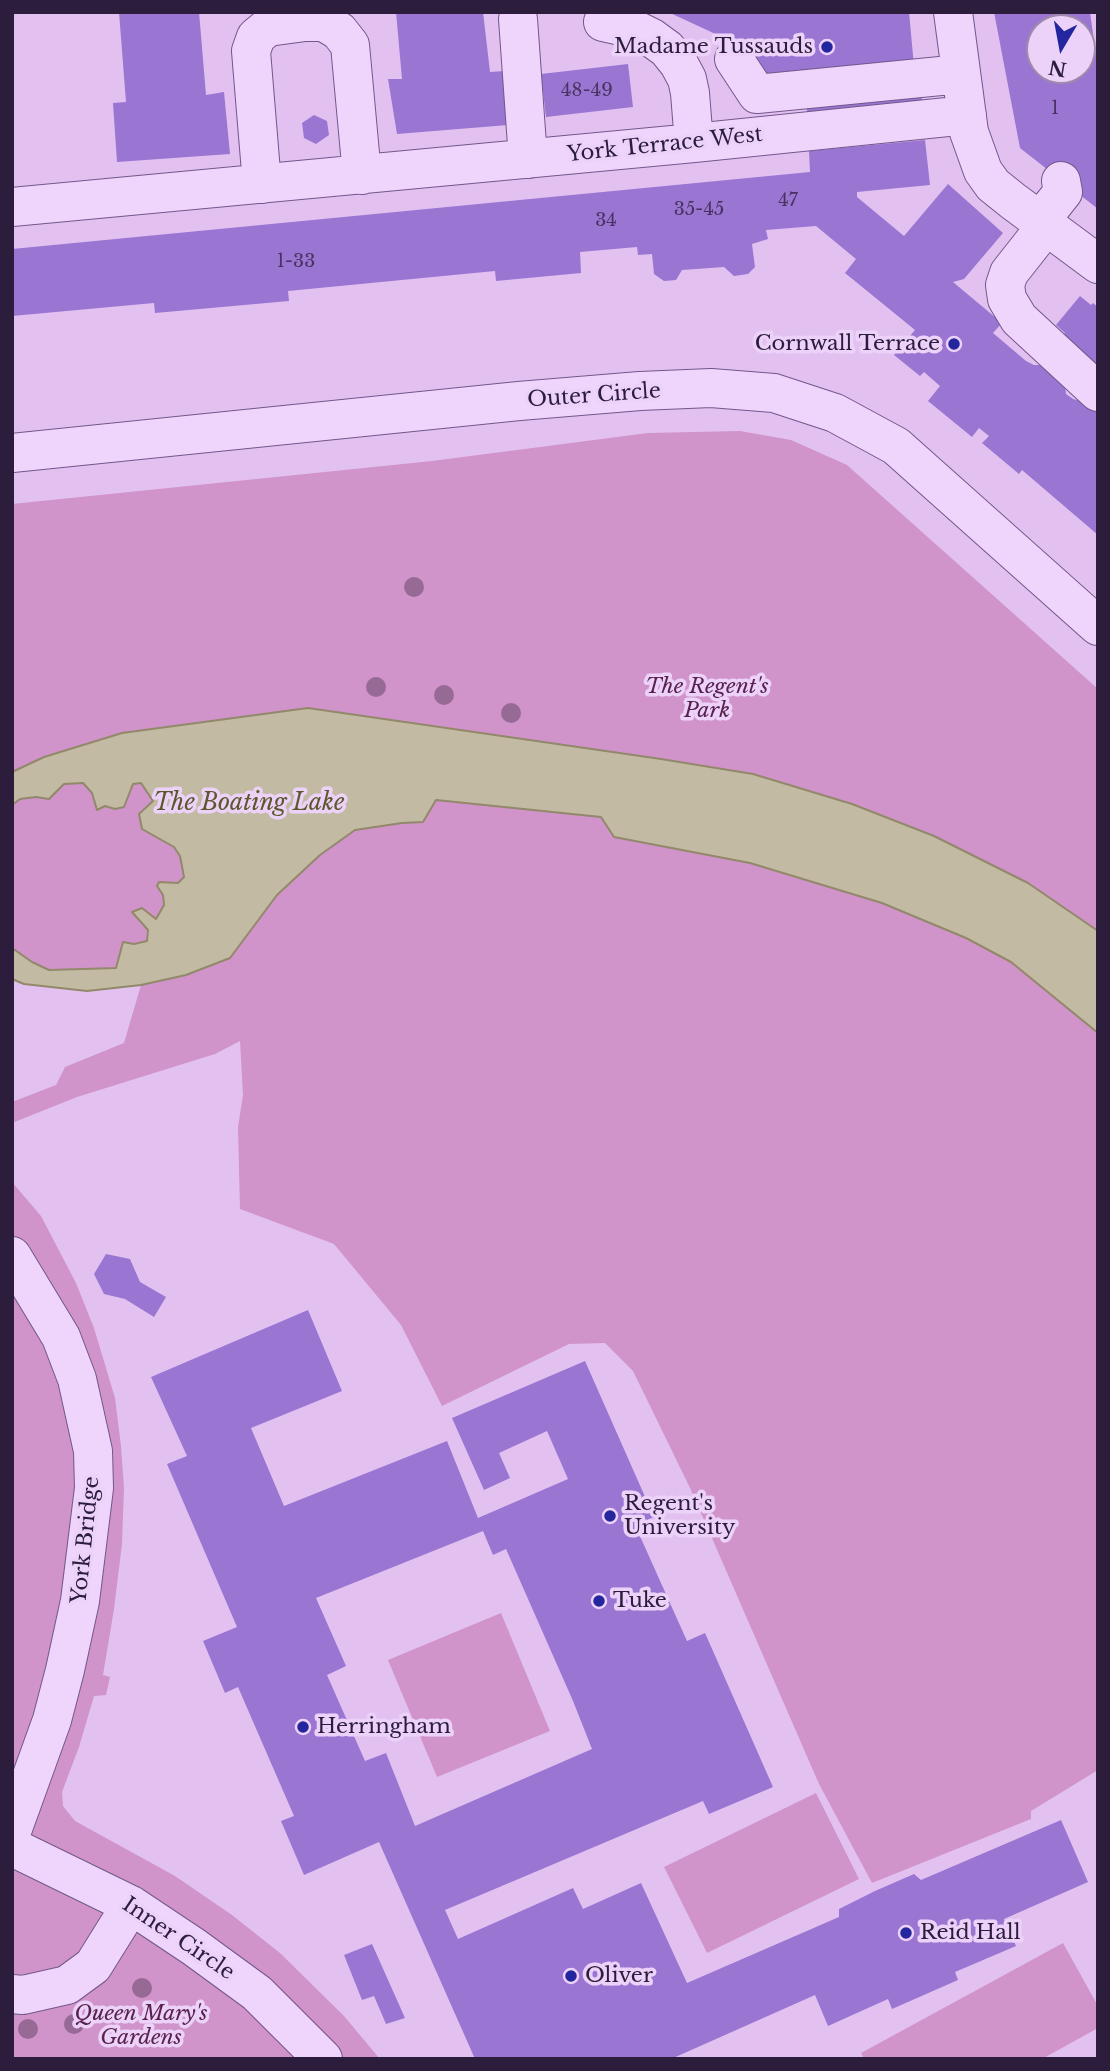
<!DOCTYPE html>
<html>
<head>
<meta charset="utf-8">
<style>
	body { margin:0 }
	#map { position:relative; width:1110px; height:2071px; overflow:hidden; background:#e2c1f1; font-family:"Libre Baskerville",serif }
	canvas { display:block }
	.frame { position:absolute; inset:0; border:14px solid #2b1d3b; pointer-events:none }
	.north { position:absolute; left:1026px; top:14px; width:70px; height:70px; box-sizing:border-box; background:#ecd2f8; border:2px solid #9f8aac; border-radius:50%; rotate:190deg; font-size:19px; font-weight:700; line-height:28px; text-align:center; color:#2b1d3b }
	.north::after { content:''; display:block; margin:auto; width:24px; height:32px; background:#23269f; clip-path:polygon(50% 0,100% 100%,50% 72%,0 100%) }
</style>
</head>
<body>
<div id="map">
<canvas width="1110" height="2071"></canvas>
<div class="frame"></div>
<div class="north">N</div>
</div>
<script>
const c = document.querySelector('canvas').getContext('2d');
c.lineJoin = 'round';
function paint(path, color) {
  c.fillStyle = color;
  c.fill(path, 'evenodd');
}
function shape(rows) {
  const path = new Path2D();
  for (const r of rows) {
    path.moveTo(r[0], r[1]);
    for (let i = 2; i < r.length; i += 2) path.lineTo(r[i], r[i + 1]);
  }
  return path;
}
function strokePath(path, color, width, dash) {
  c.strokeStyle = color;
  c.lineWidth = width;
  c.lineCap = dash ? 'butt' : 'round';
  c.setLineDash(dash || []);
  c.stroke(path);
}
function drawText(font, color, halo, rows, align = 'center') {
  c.font = font + ' "Libre Baskerville",serif';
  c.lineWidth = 7;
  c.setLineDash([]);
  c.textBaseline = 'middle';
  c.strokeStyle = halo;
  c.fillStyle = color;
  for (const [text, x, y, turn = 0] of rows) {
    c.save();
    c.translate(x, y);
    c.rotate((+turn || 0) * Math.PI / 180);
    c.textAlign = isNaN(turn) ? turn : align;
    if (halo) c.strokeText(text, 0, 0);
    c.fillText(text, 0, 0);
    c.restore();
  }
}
const green = shape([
	[740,431,791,440,847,465,1098,689,1098,1770,1031,1811,1031,1819,872,1883,819,1784,691,1490,633,1371,605,1343,569,1344,442,1406,401,1325,334,1244,240,1209,238,1127,243,1095,240,1041,215,1054,77,1097,12,1123,12,1102,56,1085,65,1067,124,1043,141,985,87,991,24,984,12,979,12,504,432,461,648,433],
	[12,1182,41,1216,76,1283,94,1328,115,1398,121,1446,124,1488,122,1544,114,1609,103,1675,110,1677,106,1695,94,1696,79,1747,62,1792,63,1806,75,1821,175,1876,232,1915,280,1953,344,2016,380,2059,12,2059],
	[501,1613,550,1731,437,1777,388,1660],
	[816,1793,859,1879,707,1953,664,1867],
	[1063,1943,1098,2006,1098,2028,1042,2059,864,2059,861,2053]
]);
const water = shape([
	[308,708,661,759,753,774,852,804,934,836,1028,883,1098,931,1098,1033,1011,962,966,938,882,903,750,863,614,837,601,817,436,800,423,822,402,823,355,830,320,855,277,895,230,958,186,975,141,985,87,991,24,984,12,979,12,948,32,962,49,970,116,968,123,942,134,944,147,941,148,930,132,912,142,908,156,919,164,905,163,895,157,886,159,882,178,883,184,877,180,856,174,847,142,829,139,814,153,801,141,783,133,784,124,807,115,809,105,806,97,810,92,793,83,783,64,784,49,799,36,797,20,799,12,805,12,772,44,757,122,733,308,708]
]);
const building = shape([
	[119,12,199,12,206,95,224,92,230,154,117,162,113,103,126,102],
	[396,12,483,12,490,72,504,71,508,125,397,134,388,79,402,79],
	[668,12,909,12,914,66,759,81,735,43],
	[994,12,1090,12,1098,70,1098,209,1020,148],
	[1040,28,1082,28,1082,70,1040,70],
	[628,64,633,107,546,117,541,74],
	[921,90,922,101,807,112,806,100],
	[314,115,327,121,329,135,316,144,304,138,302,123],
	[925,140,930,185,857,192,857,197,904,236,948,184,1003,233,964,279,953,282,1002,323,993,333,1026,361,1034,365,1046,365,1065,385,1066,394,1073,399,1093,404,1098,413,1098,535,1022,470,1019,474,982,443,989,436,979,428,972,437,928,401,940,386,924,372,920,376,894,355,915,330,845,273,856,259,816,226,766,230,768,239,752,244,755,267,748,274,734,276,724,267,682,270,676,280,664,281,654,274,652,254,638,255,637,247,580,252,581,273,496,281,495,271,288,291,289,301,155,313,154,303,12,316,12,249,810,172,809,151],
	[1080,296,1091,305,1093,303,1098,307,1098,367,1061,337,1065,333,1056,325],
	[106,1254,130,1259,140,1282,166,1297,154,1317,125,1299,104,1294,94,1274],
	[308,1310,342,1391,251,1428,284,1506,447,1441,478,1518,568,1479,547,1431,499,1453,510,1478,484,1490,452,1418,585,1361,654,1517,635,1525,687,1641,705,1633,773,1787,709,1814,703,1801,445,1910,458,1939,573,1888,583,1909,641,1883,687,1983,839,1917,839,1909,875,1891,914,1874,921,1880,1061,1820,1088,1882,1004,1919,1016,1946,955,1972,958,1980,892,2009,888,1999,828,2026,815,1995,671,2059,475,2059,379,1842,304,1875,281,1821,294,1816,238,1687,225,1693,203,1641,237,1627,167,1464,187,1456,151,1377],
	[483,1531,493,1555,506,1549,573,1701,592,1749,415,1826,386,1753,365,1761,327,1675,346,1666,316,1598],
	[372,1944,405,2018,386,2024,374,1996,362,2000,344,1955]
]);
const minor = shape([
	[953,12,969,132,983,171,993,185,1013,201,1098,264],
	[518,19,528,159],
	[603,22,634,29,652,38,667,49,679,64,687,79,690,93,694,143],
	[734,59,757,94,961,74],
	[262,184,251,51,256,37,268,27,305,22,324,22,339,31,350,45,362,175],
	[12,207,694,143,967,115],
	[1040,221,1063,192,1061,181],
	[1046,226,1009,273,1005,285,1007,299,1019,319,1098,392],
	[12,453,519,401,640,391,711,388,774,393,835,413,896,446,1098,626],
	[12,1256,61,1337,77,1379,93,1451,94,1488,80,1601,65,1670,52,1720,12,1831],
	[12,1847,131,1905,194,1947,257,1993,323,2059],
	[12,1994,23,1995,67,1985,93,1966,131,1905]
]);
const trees = [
	[414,587],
	[376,687],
	[444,695],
	[511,713],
	[142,1988],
	[74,2024],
	[28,2029]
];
const markers = [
	[827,47,7,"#23269f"],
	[954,344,7,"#23269f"],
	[610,1516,7,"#23269f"],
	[599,1601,7,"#23269f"],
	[303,1727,7,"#23269f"],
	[906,1933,7,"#23269f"],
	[571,1976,7,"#23269f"]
];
const numberNames = [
	["48-49",587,91],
	["1",1055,109],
	["47",788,201],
	["35-45",699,210],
	["34",606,221],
	["1-33",296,262]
];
const poiNames = [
	["Madame Tussauds",813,47,"right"],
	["Cornwall Terrace",940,344,"right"],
	["Regent's",624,1504],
	["University",624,1528],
	["Tuke",613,1601],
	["Herringham",317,1727],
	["Reid Hall",920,1933],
	["Oliver",585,1976]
];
const streetNames = [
	["York Terrace West",665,145,-6],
	["Outer Circle",594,396,-4],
	["York Bridge",86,1540,-84],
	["Inner Circle",178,1939,34]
];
const parkNames = [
	["The Regent's",707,687],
	["Park",707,711],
	["Queen Mary's",141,2014],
	["Gardens",141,2038]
];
const waterNames = [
	["The Boating Lake",249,804]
];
paint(green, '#d094ca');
paint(water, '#c3baa4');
strokePath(water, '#92886a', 2);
paint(building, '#9a75d2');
strokePath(minor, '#73578c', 40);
strokePath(minor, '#efd5fb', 38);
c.fillStyle = '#976a96';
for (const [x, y] of trees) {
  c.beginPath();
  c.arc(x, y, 10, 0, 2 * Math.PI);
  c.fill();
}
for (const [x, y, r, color] of markers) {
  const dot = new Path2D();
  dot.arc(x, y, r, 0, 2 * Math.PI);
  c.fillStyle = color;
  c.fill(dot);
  strokePath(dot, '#ecd2f8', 2.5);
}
drawText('18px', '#473361', null, numberNames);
drawText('21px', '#2b1d3b', '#ecd2f8', poiNames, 'left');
drawText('21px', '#2b1d3b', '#ecd2f8', streetNames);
drawText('italic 21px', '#59224c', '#ecd2f8', parkNames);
drawText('italic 23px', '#5c582b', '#ecd2f8', waterNames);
</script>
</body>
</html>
